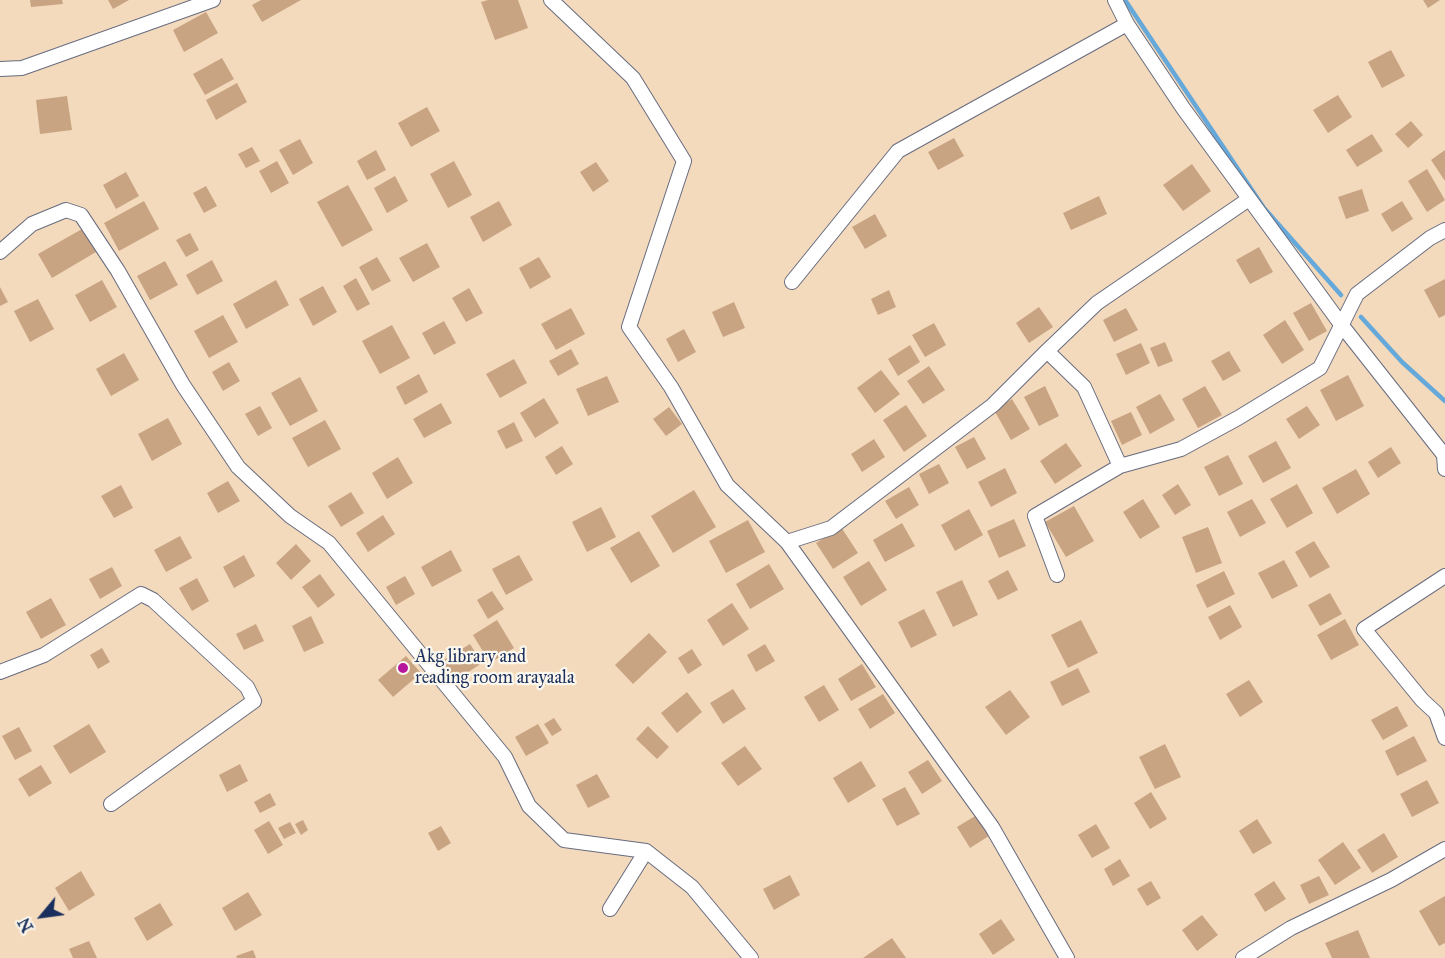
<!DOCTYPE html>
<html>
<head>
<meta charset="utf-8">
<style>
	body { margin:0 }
	#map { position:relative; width:1445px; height:958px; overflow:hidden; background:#f4dabc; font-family:"IM FELL Great Primer",serif }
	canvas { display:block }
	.north { position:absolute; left:12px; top:886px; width:60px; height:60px; -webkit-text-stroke:4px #fbf7ec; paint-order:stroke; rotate:241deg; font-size:16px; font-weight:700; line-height:24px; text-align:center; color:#1b2f5e }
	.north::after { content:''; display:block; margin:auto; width:21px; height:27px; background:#1b2f5e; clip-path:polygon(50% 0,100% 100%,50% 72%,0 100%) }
</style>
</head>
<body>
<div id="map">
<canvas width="1445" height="958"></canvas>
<div class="north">N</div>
</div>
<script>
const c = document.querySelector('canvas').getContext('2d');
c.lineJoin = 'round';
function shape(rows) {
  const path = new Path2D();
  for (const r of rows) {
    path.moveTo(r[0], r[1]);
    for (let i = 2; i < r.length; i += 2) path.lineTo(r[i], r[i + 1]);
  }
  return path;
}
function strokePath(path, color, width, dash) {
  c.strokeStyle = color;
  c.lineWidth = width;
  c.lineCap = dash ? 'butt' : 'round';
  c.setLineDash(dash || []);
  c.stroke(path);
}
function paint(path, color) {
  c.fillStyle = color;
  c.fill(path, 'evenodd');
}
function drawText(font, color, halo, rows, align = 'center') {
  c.font = font + ' "IM FELL Great Primer",serif';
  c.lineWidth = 4.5;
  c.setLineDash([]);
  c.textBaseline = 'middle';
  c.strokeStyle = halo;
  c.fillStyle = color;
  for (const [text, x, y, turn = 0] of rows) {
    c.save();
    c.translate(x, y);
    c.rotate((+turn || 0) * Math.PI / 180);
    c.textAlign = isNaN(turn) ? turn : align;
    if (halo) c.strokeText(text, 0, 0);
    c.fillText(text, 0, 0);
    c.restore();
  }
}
const stream = shape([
	[1125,0,1264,208,1341,295],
	[1361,317,1402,362,1445,401]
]);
const building = shape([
	[30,0,62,0,63,4,31,7],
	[108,0,129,0,113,9],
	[261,0,301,0,262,22,252,5],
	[488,0,518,0,528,28,495,40,481,2],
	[1423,0,1440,0,1428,8],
	[206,12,218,33,184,52,173,30],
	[1391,50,1405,76,1382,88,1368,62],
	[222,58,234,79,205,95,193,74],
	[237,83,247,102,216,120,206,100],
	[1338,95,1352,117,1328,133,1313,110],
	[67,96,72,130,40,134,36,100],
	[427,107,440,131,411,147,398,123],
	[1411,121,1423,135,1408,148,1395,134],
	[1372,134,1383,151,1357,167,1346,150],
	[954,138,964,156,938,170,928,152],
	[300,139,313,163,293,175,279,150],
	[252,147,260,161,246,168,238,154],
	[376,150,386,170,367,180,357,161],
	[1445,150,1445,181,1431,160],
	[277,161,289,183,271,193,259,171],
	[454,161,472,195,448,208,430,174],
	[596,162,609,181,593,192,580,172],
	[1192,164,1211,191,1183,211,1163,185],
	[1427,169,1445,200,1427,212,1408,181],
	[126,172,139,196,116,209,103,185],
	[395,176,408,201,387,213,374,188],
	[348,185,373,230,342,247,317,202],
	[206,186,217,206,204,213,193,193],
	[1362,189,1369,211,1346,219,1338,197],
	[1099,196,1107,214,1071,230,1063,213],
	[144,201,159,229,119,251,104,223],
	[499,201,512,225,483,242,470,217],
	[1402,201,1413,219,1392,232,1381,214],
	[875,214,887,236,865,249,852,227],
	[82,229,96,252,52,278,38,254],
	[190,233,199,250,186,257,176,240],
	[427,243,440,267,413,282,399,258],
	[1259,247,1273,272,1250,284,1236,260],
	[377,257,391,281,372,291,359,267],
	[539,257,551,277,530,289,519,268],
	[212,260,223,281,197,295,186,275],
	[165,261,178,285,150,300,137,276],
	[356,278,370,304,357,311,343,286],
	[1445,279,1445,315,1439,318,1424,290],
	[102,280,117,307,90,322,75,295],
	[276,280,289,305,246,329,233,304],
	[323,286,337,312,313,326,299,299],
	[0,287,8,302,0,306],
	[469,288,483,313,466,322,452,298],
	[889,290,896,307,878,315,871,299],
	[38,299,54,329,30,342,14,311],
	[734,302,745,328,723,337,712,312],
	[1311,303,1327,331,1309,341,1293,313],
	[1039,307,1053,327,1029,343,1016,323],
	[571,308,585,334,556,350,541,324],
	[1126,308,1138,330,1114,342,1103,320],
	[223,315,238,342,209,358,194,331],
	[1285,320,1304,350,1282,364,1263,335],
	[444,321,456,343,434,355,422,333],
	[934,323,946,345,925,357,912,335],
	[392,325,410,358,380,374,362,341],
	[684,329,696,352,678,362,666,339],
	[1165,342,1173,361,1158,367,1150,348],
	[1141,343,1150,363,1126,375,1116,354],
	[910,345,920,362,898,376,888,359],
	[571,349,579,364,558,376,549,361],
	[1229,351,1241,371,1223,381,1211,361],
	[124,353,139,380,111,396,96,369],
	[514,359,527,383,500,398,486,374],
	[229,362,240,381,223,391,212,372],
	[929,366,945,390,923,404,907,381],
	[881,370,900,394,875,413,857,388],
	[419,374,428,392,405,405,396,387],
	[1348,375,1364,406,1336,421,1320,390],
	[607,376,619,402,588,416,576,389],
	[300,377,318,411,290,426,271,393],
	[1045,386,1059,416,1039,426,1024,397],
	[1205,386,1222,415,1198,428,1182,399],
	[1160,394,1175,420,1150,434,1136,407],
	[544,398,559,423,535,438,520,413],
	[1012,399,1030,429,1011,440,994,410],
	[441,403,452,423,424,438,413,419],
	[906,405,927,436,904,452,883,420],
	[260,406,272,428,258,436,245,414],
	[1307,406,1320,425,1299,439,1286,419],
	[669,407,682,424,666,436,653,419],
	[1131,412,1142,435,1122,445,1111,421],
	[168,418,182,444,152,461,138,434],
	[325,420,341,449,308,467,292,438],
	[514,422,523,441,506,449,497,431],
	[974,437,986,459,967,469,955,447],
	[874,439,885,457,862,472,851,454],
	[1276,441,1291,468,1263,483,1248,456],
	[1066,443,1082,466,1055,484,1040,461],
	[562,446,573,464,556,475,545,457],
	[1391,447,1401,463,1378,478,1368,462],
	[1228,455,1243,484,1219,496,1204,467],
	[398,457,413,483,387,499,372,473],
	[939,464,949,483,929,494,919,474],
	[1005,468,1017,493,991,507,978,482],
	[1356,469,1370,494,1337,514,1322,488],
	[228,481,240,501,218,513,207,493],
	[1178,484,1191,505,1175,515,1162,495],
	[1297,484,1313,513,1287,528,1270,499],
	[121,485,133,508,114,518,101,496],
	[909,487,919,505,896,519,885,501],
	[694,490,716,527,673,553,651,516],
	[351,492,364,513,341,527,328,506],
	[1143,499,1160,527,1140,539,1123,512],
	[1252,499,1266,523,1240,537,1227,512],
	[1074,506,1094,541,1066,557,1045,522],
	[601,507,616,537,587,552,572,522],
	[969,509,983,535,955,551,941,525],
	[383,515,395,534,368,552,356,533],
	[1014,519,1026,546,999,558,987,531],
	[748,520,765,552,726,573,709,541],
	[902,523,915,546,885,562,873,540],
	[841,527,858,553,833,569,816,543],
	[1208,527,1222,563,1196,573,1182,537],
	[639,531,660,566,631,583,610,548],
	[180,536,192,558,166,572,154,550],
	[1314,541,1330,567,1310,578,1295,552],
	[296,544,311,561,291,580,276,563],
	[451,550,462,571,432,587,421,567],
	[244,555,255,576,234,588,223,567],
	[519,555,533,580,506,595,492,569],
	[1284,560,1298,586,1272,599,1258,573],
	[869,561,887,590,861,606,843,577],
	[769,564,784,589,750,609,736,584],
	[112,567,122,586,100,599,89,579],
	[1008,570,1018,590,998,600,988,581],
	[1224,571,1235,594,1207,608,1196,585],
	[320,574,335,595,318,608,302,587],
	[405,576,415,594,396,605,386,587],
	[197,578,209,601,192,611,179,588],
	[962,580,978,615,953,627,936,592],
	[492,591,504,609,488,619,477,600],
	[1330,593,1342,614,1320,626,1308,605],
	[51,598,66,625,41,639,26,612],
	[732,603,749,629,723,646,707,620],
	[1230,605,1242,627,1220,640,1208,617],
	[924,609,937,635,911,648,898,622],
	[311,616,324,643,304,652,292,626],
	[1345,619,1359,645,1331,660,1317,635],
	[497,620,514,648,490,663,473,635],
	[1081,620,1098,653,1068,668,1051,635],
	[256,624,264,641,244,650,236,634],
	[649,633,667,652,633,684,615,665],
	[470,644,482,663,455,681,442,661],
	[765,644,775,661,756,672,747,655],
	[102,648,110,662,98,669,90,655],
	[692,649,702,665,688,674,678,658],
	[406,656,421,673,393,697,378,680],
	[862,664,876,687,851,701,838,679],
	[1078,668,1090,692,1062,706,1050,682],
	[1249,680,1263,702,1240,717,1226,694],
	[824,685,839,710,819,722,804,697],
	[733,689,746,709,723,724,710,703],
	[1010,690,1030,717,1006,735,985,707],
	[687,692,702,712,677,733,661,713],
	[883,694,895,713,870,729,858,709],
	[1397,706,1408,726,1383,740,1371,720],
	[554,718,562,730,552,736,544,724],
	[89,724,106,752,70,774,53,746],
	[538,724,549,743,526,756,515,737],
	[648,726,669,747,657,759,636,739],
	[19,727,32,751,15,760,2,736],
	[1414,736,1427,761,1397,776,1385,751],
	[1165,744,1181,777,1155,789,1139,757],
	[745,746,762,769,738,786,721,763],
	[928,760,942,781,922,794,908,772],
	[861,761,876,786,848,803,833,778],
	[240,764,248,781,227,792,219,775],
	[41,765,52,783,29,797,18,779],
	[597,774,610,797,588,808,576,785],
	[1427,780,1439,803,1412,817,1400,794],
	[905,787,920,814,897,826,882,799],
	[1151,792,1167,819,1150,829,1134,803],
	[270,793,276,805,260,813,254,802],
	[980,813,992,834,970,848,957,827],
	[1257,819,1272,843,1253,854,1239,831],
	[303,820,308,830,301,835,295,824],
	[269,821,283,845,268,854,254,830],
	[290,822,296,833,284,839,278,828],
	[1096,824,1110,848,1092,858,1078,835],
	[441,826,451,843,438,851,428,833],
	[1384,833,1398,857,1372,873,1357,850],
	[1343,842,1361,868,1335,885,1318,860],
	[1120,859,1130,876,1113,886,1104,869],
	[81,871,95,895,69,911,55,888],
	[790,875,800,895,774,910,763,889],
	[1319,876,1329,895,1309,904,1300,885],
	[1151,881,1161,898,1147,906,1137,889],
	[1274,881,1286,899,1265,912,1254,894],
	[248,892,262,915,235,931,222,908],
	[1445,896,1445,943,1439,946,1419,911],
	[160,903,173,925,147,941,134,918],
	[1202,915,1218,935,1197,951,1182,930],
	[1001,919,1015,940,993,955,979,934],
	[1358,930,1370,958,1332,958,1325,943],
	[892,938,906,958,863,958],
	[89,941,97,958,73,958,69,949],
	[253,950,256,958,237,958,236,956]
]);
const street = shape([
	[551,0,633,78,684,161,629,327,671,387,727,485,787,542,831,528,993,405,1047,351,1084,387,1120,466,1181,449,1238,418,1320,368,1357,294,1430,238,1445,230],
	[1115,0,1127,24,1183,108,1343,327,1444,455,1445,469],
	[0,69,22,68,213,0],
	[0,252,32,224,66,210,81,215,118,271,183,385,238,467,290,516,329,543,505,757,529,806,564,840,646,851,692,887,751,958],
	[792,282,898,151,1127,24],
	[1047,351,1097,303,1249,199],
	[787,542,992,827,1067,958],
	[1057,575,1035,516,1120,466],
	[1445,576,1364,629,1422,700,1436,713,1445,738],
	[0,672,44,655,141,594,153,600,247,687,254,701,111,804],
	[610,909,646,851],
	[1243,958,1291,928,1391,880,1445,849]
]);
const markers = [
	[403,668,6,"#b5179e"]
];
const poiNames = [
	["Akg library and",415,658],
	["reading room arayaala",415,679]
];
strokePath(stream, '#65a8da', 4.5);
paint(building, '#c8a482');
strokePath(street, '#676b7f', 16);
strokePath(street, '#fff', 14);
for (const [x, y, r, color] of markers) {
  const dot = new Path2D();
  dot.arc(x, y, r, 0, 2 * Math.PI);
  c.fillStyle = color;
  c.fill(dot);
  strokePath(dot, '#fbf7ec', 2);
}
drawText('18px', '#1b2f5e', '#fbf7ec', poiNames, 'left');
</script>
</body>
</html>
